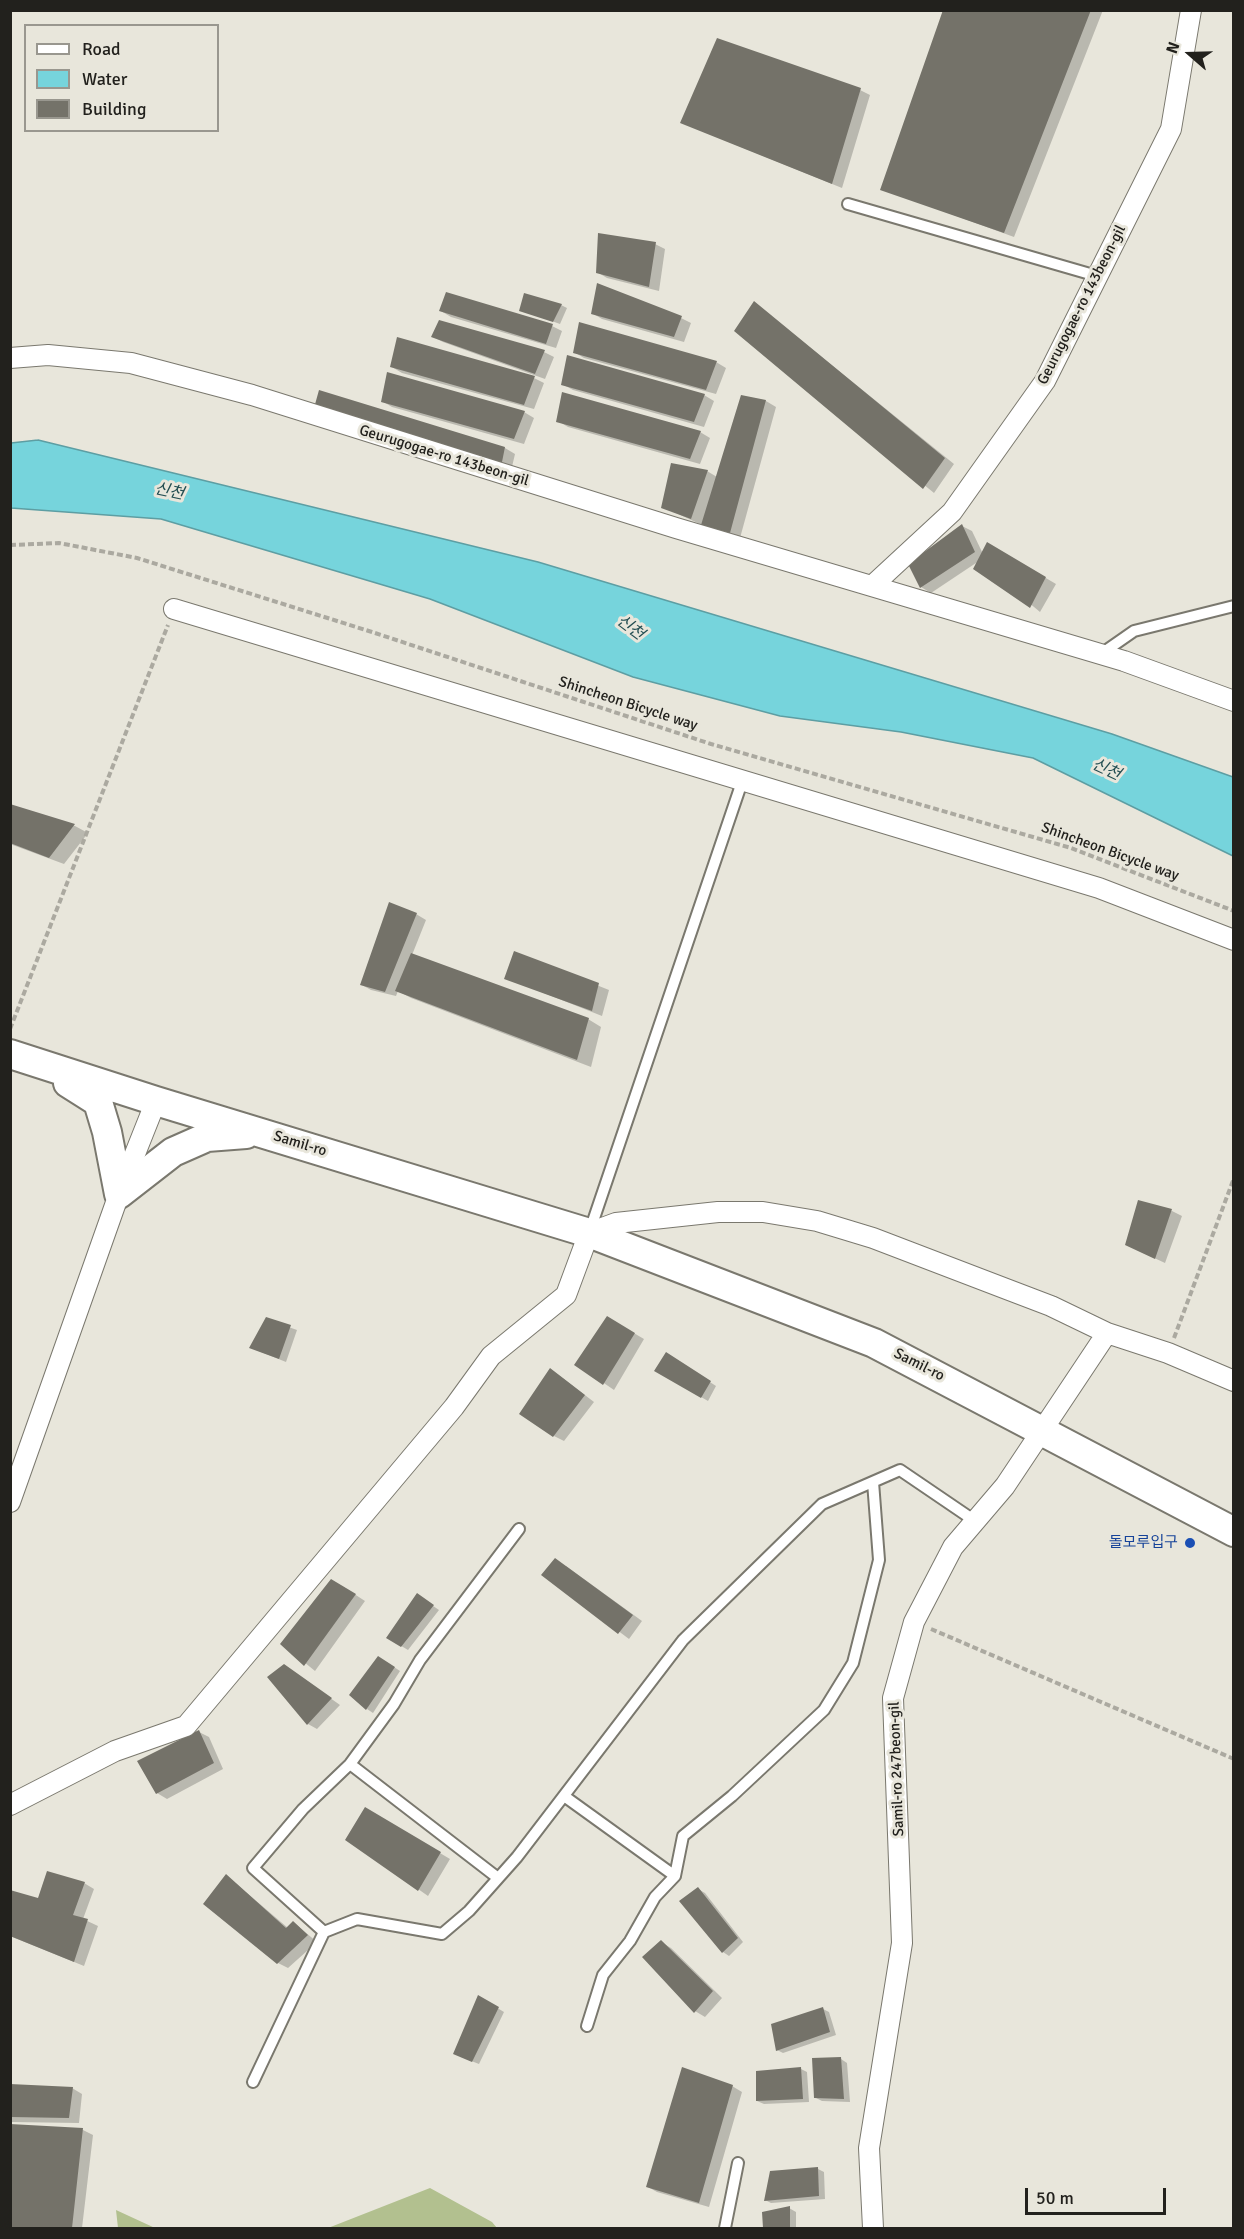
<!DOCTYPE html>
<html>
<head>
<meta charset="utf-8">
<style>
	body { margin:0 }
	#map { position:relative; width:1244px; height:2239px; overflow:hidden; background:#e8e6db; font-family:Signika,sans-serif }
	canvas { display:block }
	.frame { position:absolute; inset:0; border:12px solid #22211d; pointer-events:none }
	.legend { position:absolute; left:24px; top:24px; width:195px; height:108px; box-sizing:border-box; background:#e8e6db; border:2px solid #99978f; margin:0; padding:8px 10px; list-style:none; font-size:18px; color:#22211d }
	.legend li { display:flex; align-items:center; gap:12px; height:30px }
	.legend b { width:30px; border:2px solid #99978f }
	.north { position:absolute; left:1160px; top:24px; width:60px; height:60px; -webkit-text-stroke:4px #e8e6db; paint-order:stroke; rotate:290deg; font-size:16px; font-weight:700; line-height:24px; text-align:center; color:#22211d }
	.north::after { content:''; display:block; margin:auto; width:21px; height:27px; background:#22211d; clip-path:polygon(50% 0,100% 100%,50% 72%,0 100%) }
	.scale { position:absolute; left:1025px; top:2188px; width:141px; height:27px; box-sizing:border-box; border:3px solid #22211d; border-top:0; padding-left:8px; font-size:18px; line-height:21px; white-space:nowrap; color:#22211d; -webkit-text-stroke:4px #e8e6db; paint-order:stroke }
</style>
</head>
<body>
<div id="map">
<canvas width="1244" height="2239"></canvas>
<div class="frame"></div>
<ul class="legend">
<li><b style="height:8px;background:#fff"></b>Road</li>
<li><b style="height:16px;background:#76d4dc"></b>Water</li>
<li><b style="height:16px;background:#747269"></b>Building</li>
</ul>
<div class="north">N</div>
<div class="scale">50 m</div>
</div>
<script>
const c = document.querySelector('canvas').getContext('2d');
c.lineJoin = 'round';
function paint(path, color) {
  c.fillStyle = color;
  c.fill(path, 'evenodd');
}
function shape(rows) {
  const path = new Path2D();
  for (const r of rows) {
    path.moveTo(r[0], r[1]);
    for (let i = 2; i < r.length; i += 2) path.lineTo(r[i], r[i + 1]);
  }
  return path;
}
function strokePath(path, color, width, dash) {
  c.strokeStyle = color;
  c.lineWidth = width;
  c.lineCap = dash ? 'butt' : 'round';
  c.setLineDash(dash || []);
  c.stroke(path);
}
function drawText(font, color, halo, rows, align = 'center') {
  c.font = font + ' Signika,"Noto Sans KR",sans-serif';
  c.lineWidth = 6;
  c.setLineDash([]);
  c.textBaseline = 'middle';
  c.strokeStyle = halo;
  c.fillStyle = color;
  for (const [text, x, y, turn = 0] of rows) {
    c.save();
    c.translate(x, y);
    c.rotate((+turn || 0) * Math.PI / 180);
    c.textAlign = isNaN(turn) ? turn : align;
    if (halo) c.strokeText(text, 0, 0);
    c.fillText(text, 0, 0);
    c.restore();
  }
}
const green = shape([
	[430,2188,492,2222,497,2228,328,2228],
	[116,2210,155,2228,118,2228]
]);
const water = shape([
	[38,440,538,562,1112,734,1233,777,1233,856,1033,758,901,732,780,716,633,677,430,599,161,519,11,508,11,443,38,440]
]);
const shadow = shape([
	[944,10,1103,10,1014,237,882,189],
	[860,90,870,95,842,188,682,123],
	[655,244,665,249,659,291,607,278,597,272],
	[755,303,954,464,934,493,736,330],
	[561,305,567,308,560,324,521,310],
	[441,311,552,326,562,331,556,348,451,317],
	[592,313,681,318,691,323,684,342,602,319],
	[440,322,544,352,554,357,545,379,443,342,433,337],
	[574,352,716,362,726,368,716,394,584,358],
	[392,367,534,378,544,383,534,409,402,373],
	[562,384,704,395,714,401,704,427,573,390],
	[742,397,766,401,776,407,740,538,713,530,663,507,707,471,717,477],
	[382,401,524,412,534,418,524,444,392,407],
	[325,413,505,448,515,454,511,471],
	[558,421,700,432,710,438,700,464,568,427],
	[962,526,972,531,983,554,988,544,1056,584,1040,612,979,561,931,593,921,587],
	[10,805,75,826,88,833,64,864,10,844],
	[416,914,426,920,412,955,588,1019,601,1027,591,1067,411,998,398,991,396,996,371,990,362,985],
	[514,952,609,990,602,1016,506,978],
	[1139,1202,1172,1211,1182,1216,1165,1263,1137,1250],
	[608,1318,644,1339,614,1390,576,1364],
	[266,1319,297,1330,286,1362,251,1348],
	[667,1354,716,1386,708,1401,656,1371],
	[560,1376,594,1402,564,1441,554,1436],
	[566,1566,642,1621,629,1639,544,1575],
	[342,1586,365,1601,315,1671,282,1644],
	[423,1599,439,1610,408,1650,388,1638],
	[385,1661,400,1671,373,1713,367,1709],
	[284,1665,340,1705,317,1729,308,1724],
	[199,1732,209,1737,223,1769,167,1799,157,1793],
	[366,1809,450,1859,428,1896,347,1839],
	[227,1876,288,1928,293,1922,317,1942,288,1968,278,1963],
	[84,1883,94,1889,83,1919,98,1926,84,1966,10,1936,39,1900],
	[698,1889,705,1893,743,1942,729,1956,723,1952,681,1901],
	[661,1942,671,1948,722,1998,705,2017,695,2011],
	[479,1997,504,2012,479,2064,461,2057],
	[823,2009,829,2012,836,2035,783,2053,777,2050],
	[841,2059,847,2063,850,2102,822,2101,816,2098],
	[801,2069,807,2072,809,2102,764,2104,757,2101,758,2072],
	[10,2085,72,2088,82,2094,79,2123,10,2122],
	[732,2086,742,2092,709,2207,657,2192,648,2187],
	[10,2125,83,2130,93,2135,82,2228,10,2228],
	[818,2169,824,2172,825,2199,771,2203,765,2200],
	[789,2208,796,2212,796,2228,764,2228,764,2214]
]);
const building = shape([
	[943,10,1091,10,1004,233,880,190],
	[717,38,861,88,832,184,680,123],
	[598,233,656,242,649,287,596,273],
	[597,283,682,316,674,337,591,314],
	[446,292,553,324,546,344,439,311],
	[524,293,562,304,553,322,519,311],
	[754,301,945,458,923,489,734,331],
	[439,320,545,350,535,374,431,337],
	[579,322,717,361,706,390,573,353],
	[397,337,535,376,524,405,390,367],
	[567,355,705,394,694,422,561,385],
	[387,372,525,411,514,439,381,402],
	[319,390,505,447,501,467,314,408],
	[562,392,701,431,690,459,556,422],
	[741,395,766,400,730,533,701,525],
	[671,463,708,470,691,519,661,508],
	[962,524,975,552,920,588,908,564],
	[987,542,1046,577,1030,608,973,569],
	[10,804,75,824,49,858,10,843],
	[389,902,417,913,385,992,360,985],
	[514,951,599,983,592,1011,504,979],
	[411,953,589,1018,577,1060,395,991],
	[1138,1200,1172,1209,1155,1259,1125,1245],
	[607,1316,635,1333,603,1385,574,1365],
	[266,1317,291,1325,279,1359,249,1348],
	[666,1352,711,1381,701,1398,654,1371],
	[550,1368,585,1395,553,1437,519,1414],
	[555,1558,633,1615,618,1634,541,1575],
	[331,1579,356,1594,304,1666,280,1644],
	[417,1593,434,1605,401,1647,386,1638],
	[378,1656,395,1667,366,1710,349,1695],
	[284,1664,332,1698,307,1725,267,1677],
	[199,1730,214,1763,156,1794,137,1761],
	[365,1807,441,1852,418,1891,345,1840],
	[47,1871,85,1882,73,1915,88,1919,74,1962,10,1936,10,1890,38,1898],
	[226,1874,286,1928,293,1921,308,1935,277,1964,203,1904],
	[698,1887,738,1938,722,1953,679,1901],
	[661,1940,713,1991,694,2013,642,1957],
	[478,1995,499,2007,472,2062,453,2054],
	[823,2007,830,2032,776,2051,771,2024],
	[841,2057,844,2099,814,2098,812,2058],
	[682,2067,733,2085,699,2203,646,2187],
	[801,2067,803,2099,756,2101,756,2071],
	[10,2084,73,2087,69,2118,10,2117],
	[10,2124,83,2128,72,2228,10,2228],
	[818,2167,819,2196,764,2201,770,2171],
	[790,2206,790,2228,763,2228,762,2212]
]);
const path = shape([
	[10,545,59,543,137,558,372,632,711,744,1071,848,1234,911],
	[10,1029,168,625],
	[1174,1338,1234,1178],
	[931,1629,1234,1759]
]);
const service = shape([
	[848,204,1097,276],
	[1101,654,1134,631,1234,606],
	[589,1233,743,779],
	[350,1764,498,1878],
	[564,1796,675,1876],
	[324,1932,253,1868,303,1809,350,1764,394,1704,420,1660,519,1529],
	[587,2026,603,1975,630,1941,655,1897,675,1876,683,1836,732,1796,824,1710,853,1663,879,1560,873,1482],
	[253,2082,324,1932,357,1919,442,1934,469,1911,517,1857,683,1640,822,1504,900,1470,975,1521],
	[725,2228,738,2163]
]);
const minor = shape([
	[10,358,48,355,131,363,252,395,676,528,1124,661,1234,701],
	[872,586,952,512,1045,381,1171,129,1191,10],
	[174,609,1099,888,1234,940],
	[10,1502,119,1194,156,1101],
	[10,1805,115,1751,186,1726,454,1407,491,1356,566,1295,589,1233,616,1223,718,1212,763,1212,817,1221,873,1238,1009,1290,1051,1306,1107,1333,1168,1353,1234,1381],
	[873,2228,869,2148,902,1943,893,1698,914,1622,953,1547,1005,1486,1107,1333]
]);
const secondary = shape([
	[10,1054,156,1101,589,1233,874,1343,1234,1532],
	[68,1083,98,1102,107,1132,119,1194,173,1152,207,1137,246,1134]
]);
const markers = [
	[1190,1543,6,"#1a4fb4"]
];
const streetNames = [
	["Geurugogae-ro 143beon-gil",1082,305,-63],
	["Geurugogae-ro 143beon-gil",444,456,17],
	["Shincheon Bicycle way",628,704,18],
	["Shincheon Bicycle way",1110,852,20],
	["Samil-ro",300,1144,17],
	["Samil-ro",919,1365,27],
	["Samil-ro 247beon-gil",897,1769,-92]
];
const transitNames = [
	["돌모루입구",1178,1543]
];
const waterNames = [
	["신천",169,492,12],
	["신천",630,628,37],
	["신천",1106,770,25]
];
paint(green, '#b2c08f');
paint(water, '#76d4dc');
strokePath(water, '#5d9ea3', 1.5);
paint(shadow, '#0003');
paint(building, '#747269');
strokePath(service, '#7a786e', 14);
strokePath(minor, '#7a786e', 22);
strokePath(secondary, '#7a786e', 32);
strokePath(path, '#aba9a0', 4, [6, 3]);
strokePath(service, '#fff', 10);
strokePath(minor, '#fff', 20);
strokePath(secondary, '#fff', 28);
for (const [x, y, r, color] of markers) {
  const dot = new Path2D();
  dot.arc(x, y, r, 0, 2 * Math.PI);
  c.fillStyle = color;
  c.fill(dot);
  strokePath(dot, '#e8e6db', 2);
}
drawText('15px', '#22211d', '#e8e6db', streetNames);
drawText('15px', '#164399', '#e8e6db', transitNames, 'right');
drawText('italic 16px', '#234e52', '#e8e6db', waterNames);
</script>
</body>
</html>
